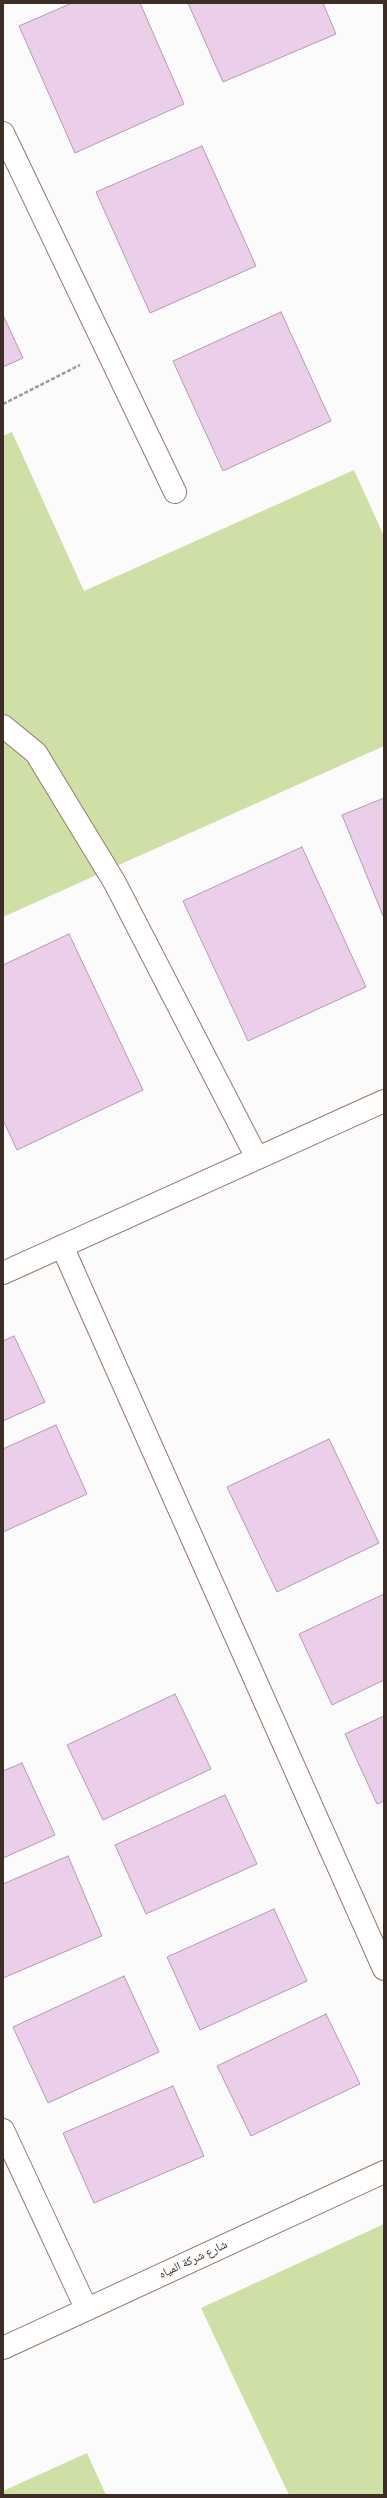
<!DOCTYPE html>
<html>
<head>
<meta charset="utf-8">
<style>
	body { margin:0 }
	#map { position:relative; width:387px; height:2498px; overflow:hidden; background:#fbfbfb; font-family:"Exo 2",sans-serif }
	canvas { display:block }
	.frame { position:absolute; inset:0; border:4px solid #3c2e26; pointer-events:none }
</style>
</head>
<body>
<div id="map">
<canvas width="387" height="2498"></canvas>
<div class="frame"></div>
</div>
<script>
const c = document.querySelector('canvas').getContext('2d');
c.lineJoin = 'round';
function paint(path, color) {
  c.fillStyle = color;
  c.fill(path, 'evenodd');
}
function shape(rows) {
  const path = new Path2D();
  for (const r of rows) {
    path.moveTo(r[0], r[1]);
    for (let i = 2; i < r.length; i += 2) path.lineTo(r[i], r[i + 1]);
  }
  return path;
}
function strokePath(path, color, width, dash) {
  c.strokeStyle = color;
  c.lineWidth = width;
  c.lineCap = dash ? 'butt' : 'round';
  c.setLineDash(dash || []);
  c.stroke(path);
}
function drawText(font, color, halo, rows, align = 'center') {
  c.font = font + ' "Exo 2","Noto Naskh Arabic",sans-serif';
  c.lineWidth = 3.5;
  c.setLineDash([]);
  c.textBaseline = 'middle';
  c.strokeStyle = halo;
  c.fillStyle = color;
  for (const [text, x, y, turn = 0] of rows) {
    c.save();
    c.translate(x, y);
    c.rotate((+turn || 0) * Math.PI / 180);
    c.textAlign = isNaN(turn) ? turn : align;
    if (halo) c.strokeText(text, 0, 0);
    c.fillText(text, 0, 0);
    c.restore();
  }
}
const green = shape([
	[12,432,84,591,354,470,384,536,384,746,3,917,3,436],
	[384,2224,384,2495,289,2495,201,2308],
	[87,2453,106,2495,3,2495,3,2491]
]);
const building = shape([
	[72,3,140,3,184,104,75,153,19,26,72,3],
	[188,3,323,3,336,34,223,82,188,3],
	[202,146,256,266,150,313,96,192,202,146],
	[281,312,331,421,223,471,173,361,281,312],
	[3,315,23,358,3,367,3,315],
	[384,798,384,918,342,815,384,798],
	[302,847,366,987,248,1041,183,901,302,847],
	[69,934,143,1090,17,1150,3,1120,3,965,69,934],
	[14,1336,45,1402,3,1421,3,1341,14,1336],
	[56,1425,87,1494,3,1532,3,1449,56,1425],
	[329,1439,379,1543,277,1592,227,1487,329,1439],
	[384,1594,384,1680,332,1705,299,1634,384,1594],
	[175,1694,211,1769,103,1820,67,1745,175,1694],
	[384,1716,384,1801,377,1804,345,1734,384,1716],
	[22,1763,55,1835,3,1858,3,1771,22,1763],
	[225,1795,257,1864,146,1914,115,1845,225,1795],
	[68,1856,102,1936,3,1978,3,1884,68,1856],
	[274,1909,307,1981,200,2030,167,1957,274,1909],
	[124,1976,159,2052,48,2103,13,2027,124,1976],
	[326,2014,360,2084,251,2136,217,2066,326,2014],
	[173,2086,204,2156,94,2203,63,2133,173,2086]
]);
const path = shape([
	[3,404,80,365]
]);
const minor = shape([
	[3,133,175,492],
	[3,726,36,753,115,883,257,1158],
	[62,1246,384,1969],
	[3,1273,384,1101],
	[3,2130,86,2308],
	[3,2348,384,2172]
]);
const streetNames = [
	["شارع شركة المياه",193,2259,-25]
];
paint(green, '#cee0a5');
paint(building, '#eaceea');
strokePath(building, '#b399b3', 1);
strokePath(minor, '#987866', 24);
strokePath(path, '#9f9894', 2.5, [4, 2]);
strokePath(minor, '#fff', 22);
drawText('12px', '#3c2e26', '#fbfbfb', streetNames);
</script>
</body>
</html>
